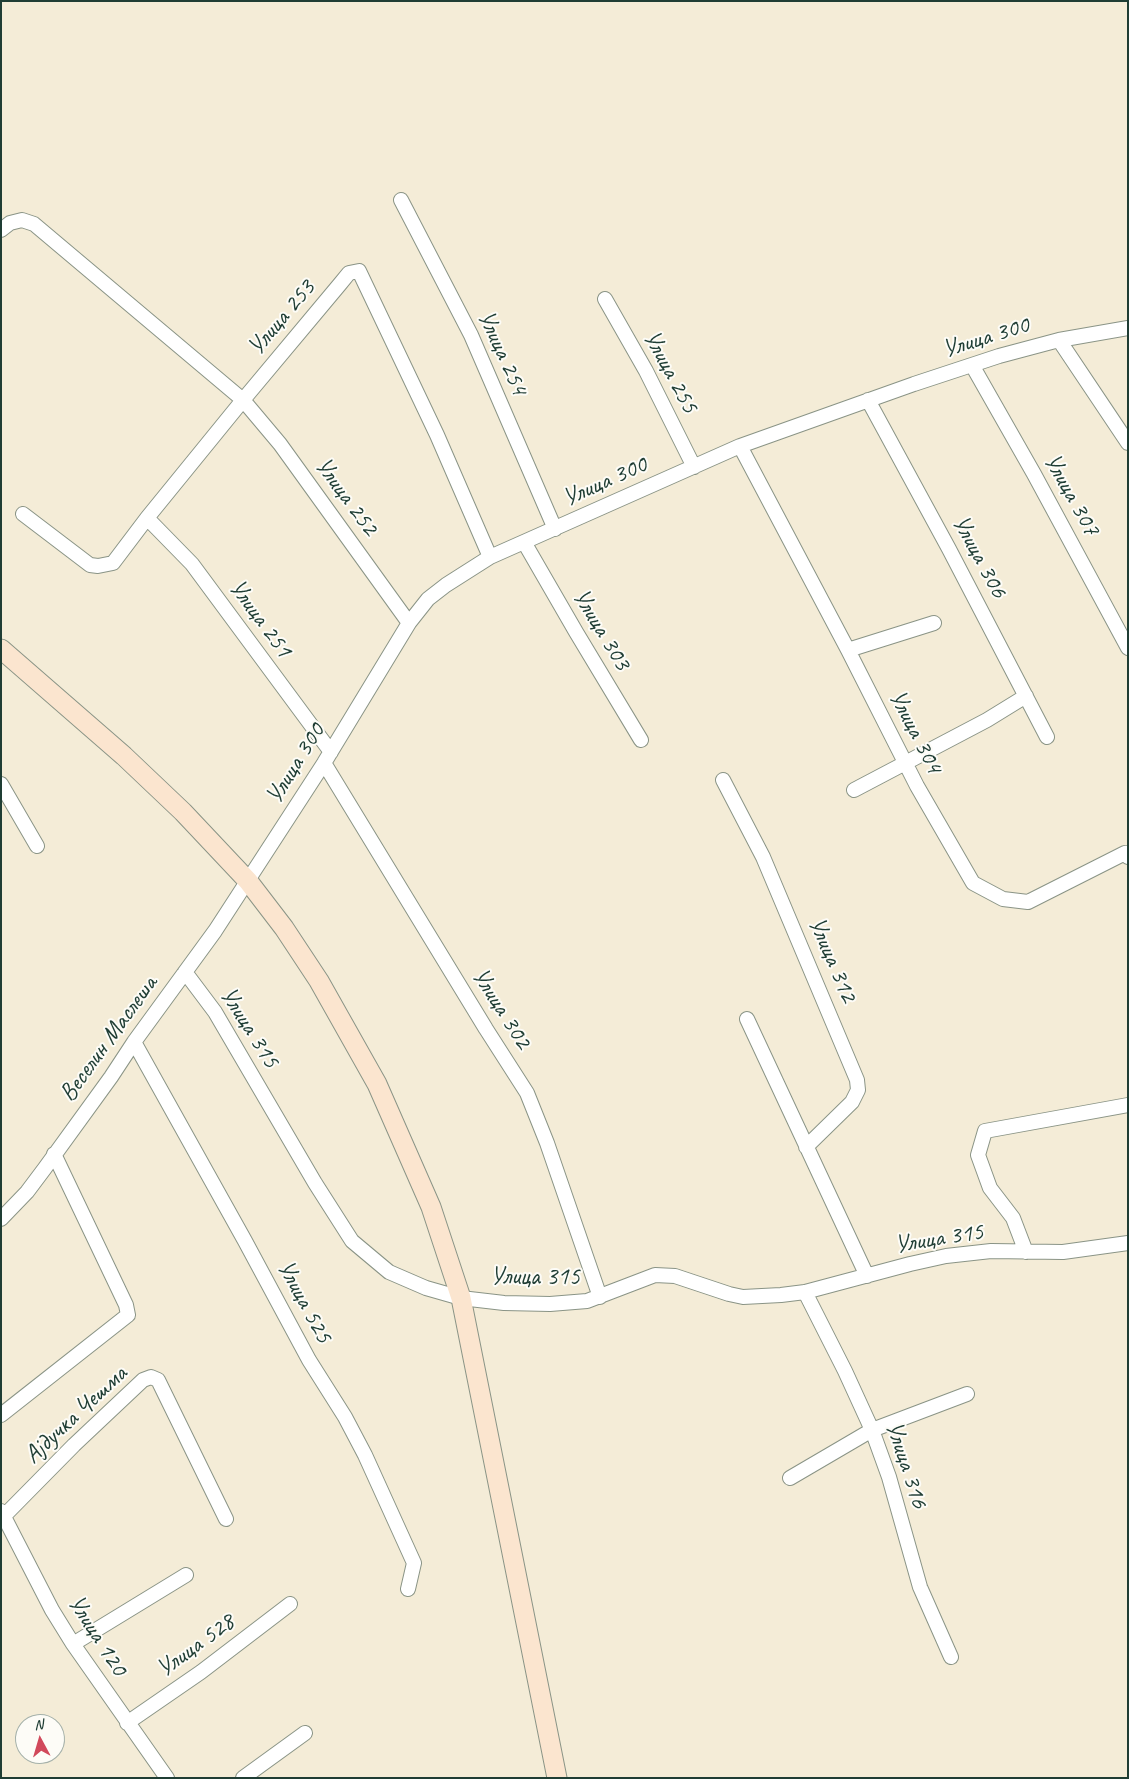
<!DOCTYPE html>
<html>
<head>
<meta charset="utf-8">
<style>
	body { margin:0 }
	#map { position:relative; width:1129px; height:1779px; overflow:hidden; background:#f4ecd7; font-family:Caveat,sans-serif }
	canvas { display:block }
	.frame { position:absolute; inset:0; border:2px solid #1f3d34; pointer-events:none }
	.north { position:absolute; left:15px; top:1714px; width:50px; height:50px; box-sizing:border-box; background:#fdfcf7; border:1px solid #a4b0a9; border-radius:50%; rotate:354deg; font-size:14px; font-weight:700; line-height:20px; text-align:center; color:#1f3d34 }
	.north::after { content:''; display:block; margin:auto; width:18px; height:22px; background:#d1495b; clip-path:polygon(50% 0,100% 100%,50% 72%,0 100%) }
</style>
</head>
<body>
<div id="map">
<canvas width="1129" height="1779"></canvas>
<div class="frame"></div>
<div class="north">N</div>
</div>
<script>
const c = document.querySelector('canvas').getContext('2d');
c.lineJoin = 'round';
function shape(rows) {
  const path = new Path2D();
  for (const r of rows) {
    path.moveTo(r[0], r[1]);
    for (let i = 2; i < r.length; i += 2) path.lineTo(r[i], r[i + 1]);
  }
  return path;
}
function strokePath(path, color, width, dash) {
  c.strokeStyle = color;
  c.lineWidth = width;
  c.lineCap = dash ? 'butt' : 'round';
  c.setLineDash(dash || []);
  c.stroke(path);
}
function drawText(font, color, halo, rows, align = 'center') {
  c.font = font + ' Caveat,sans-serif';
  c.lineWidth = 4;
  c.setLineDash([]);
  c.textBaseline = 'middle';
  c.strokeStyle = halo;
  c.fillStyle = color;
  for (const [text, x, y, turn = 0] of rows) {
    c.save();
    c.translate(x, y);
    c.rotate((+turn || 0) * Math.PI / 180);
    c.textAlign = isNaN(turn) ? turn : align;
    if (halo) c.strokeText(text, 0, 0);
    c.fillText(text, 0, 0);
    c.restore();
  }
}
const street = shape([
	[401,200,471,335,555,529],
	[1,230,10,223,22,220,34,224,243,400,280,444,409,623],
	[605,299,646,371,694,467],
	[1059,340,1128,443],
	[972,365,1034,474,1128,648],
	[868,400,949,549,1047,737],
	[740,446,848,650,917,786,973,883,1003,899,1028,902,1125,853,1128,857],
	[23,514,90,565,98,566,113,563,147,518,243,400,340,284,349,273,359,271,437,435,490,557],
	[147,518,192,564,331,752],
	[524,542,576,632,641,740],
	[848,650,934,623],
	[324,763,486,1029,527,1093,547,1143,600,1297],
	[723,780,763,857,857,1080,858,1090,852,1102,806,1147],
	[1,784,37,846],
	[854,790,987,720,1026,696],
	[185,972,215,1012,315,1183,352,1241,389,1272,426,1288,461,1298,504,1303,550,1304,587,1301,655,1275,675,1276,729,1294,743,1297,781,1295,805,1292,910,1264,946,1256,991,1251,1063,1252,1128,1243],
	[747,1019,867,1276],
	[134,1042,245,1241,309,1360,345,1417,365,1455,414,1563,408,1589],
	[1,1219,27,1192,45,1168,111,1077,134,1042,215,931,324,763,409,623,428,599,446,585,490,557,740,446,914,384,999,356,1059,340,1128,328],
	[1026,1252,1013,1218,990,1188,978,1155,985,1131,1128,1105],
	[805,1292,845,1371,872,1430,889,1477,920,1587,951,1657],
	[1,1415,128,1315,126,1305,54,1154],
	[790,1478,872,1430,967,1394],
	[1,1511,52,1610,73,1644,167,1778],
	[4,1516,74,1445,143,1380,151,1377,158,1380,226,1519],
	[73,1644,186,1575],
	[127,1723,201,1672,290,1604],
	[243,1778,305,1733]
]);
const secondary = shape([
	[1,649,124,756,183,812,248,881,284,928,319,981,377,1084,431,1207,461,1298,557,1778]
]);
const streetNames = [
	["Улица 253",282,318,-50],
	["Улица 300",986,338,-17],
	["Улица 254",502,353,66],
	["Улица 255",670,372,62],
	["Улица 300",605,482,-24],
	["Улица 307",1071,495,61],
	["Улица 252",346,497,54],
	["Улица 306",979,557,62],
	["Улица 251",260,619,54],
	["Улица 303",601,630,59],
	["Улица 304",915,732,63],
	["Улица 300",296,764,-58],
	["Улица 312",832,960,67],
	["Улица 302",501,1009,58],
	["Улица 315",249,1028,58],
	["Веселин Маслеша",109,1039,-54],
	["Улица 315",939,1239,-9],
	["Улица 315",535,1277],
	["Улица 525",304,1302,62],
	["Ајдучка Чешма",76,1415,-43],
	["Улица 316",906,1465,72],
	["Улица 120",97,1636,58],
	["Улица 528",196,1646,-36]
];
strokePath(street, '#8a9486', 16);
strokePath(secondary, '#8a9486', 21);
strokePath(street, '#fff', 14);
strokePath(secondary, '#fbe5cf', 19);
drawText('25px', '#1f3d34', '#fdfcf7', streetNames);
</script>
</body>
</html>
